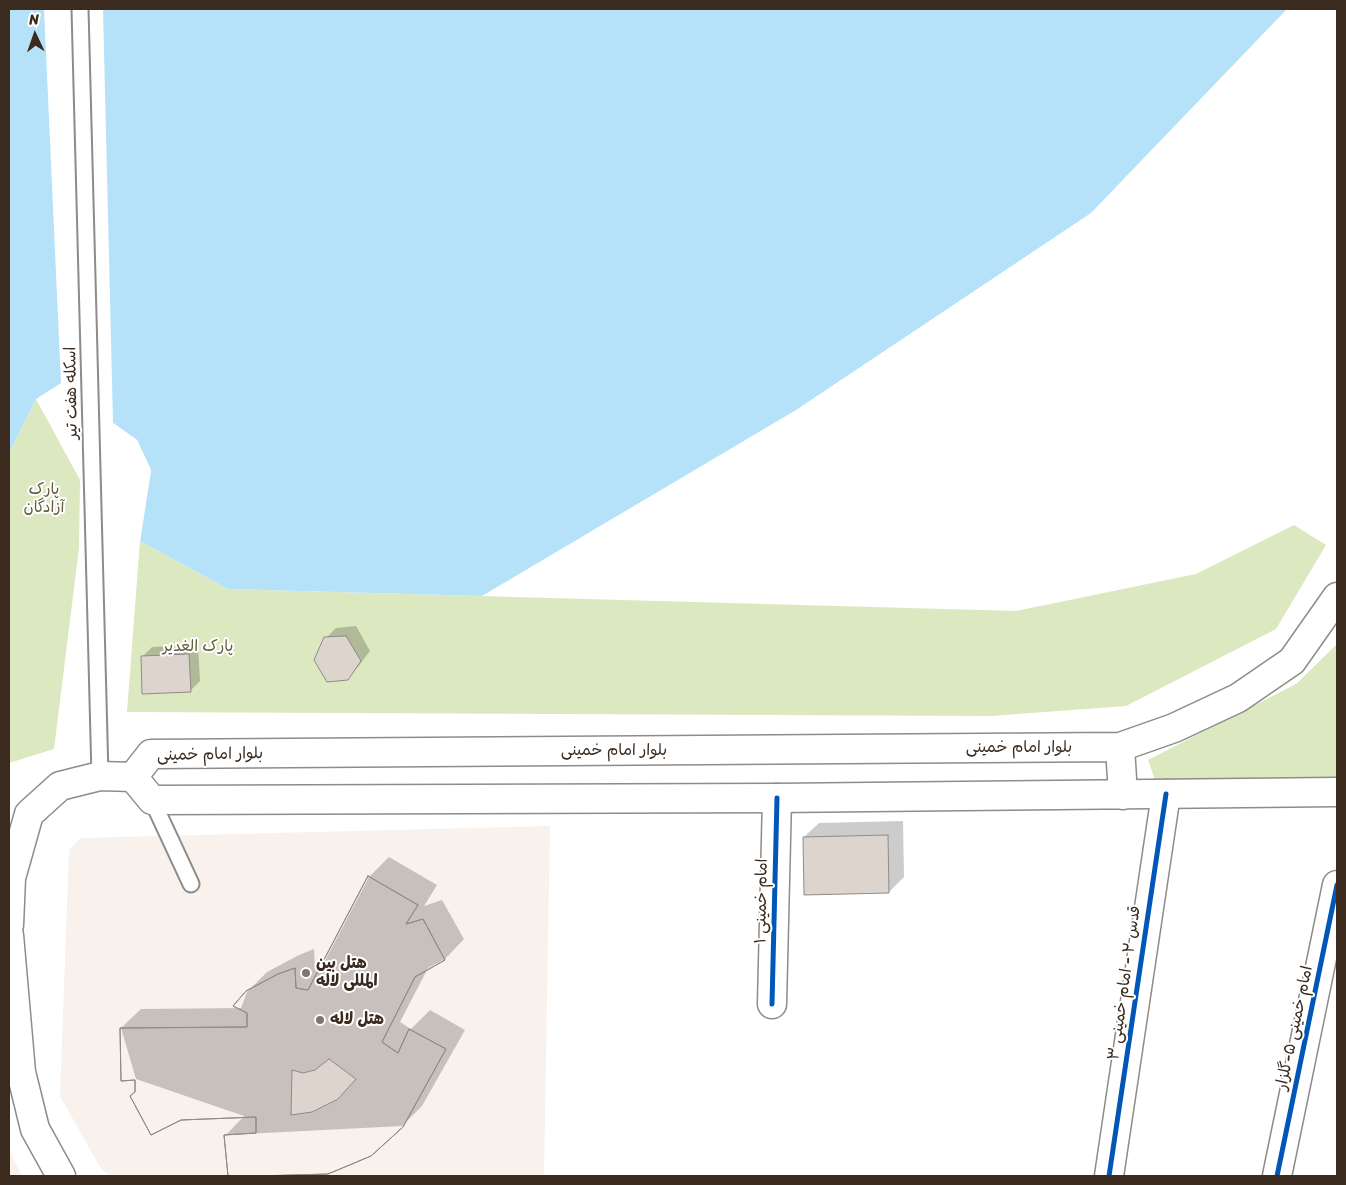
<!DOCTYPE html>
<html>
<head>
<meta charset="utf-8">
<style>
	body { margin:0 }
	#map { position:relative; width:1346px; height:1185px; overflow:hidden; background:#fff; font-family:Sriracha,sans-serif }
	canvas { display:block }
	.frame { position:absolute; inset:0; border:10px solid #3b2a1e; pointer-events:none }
	.north { position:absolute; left:10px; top:10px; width:50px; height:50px; -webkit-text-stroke:4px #fff; paint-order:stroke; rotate:357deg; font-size:14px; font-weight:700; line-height:20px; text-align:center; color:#3b2a1e }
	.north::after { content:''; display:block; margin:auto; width:18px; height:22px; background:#3b2a1e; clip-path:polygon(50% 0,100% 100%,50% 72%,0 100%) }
</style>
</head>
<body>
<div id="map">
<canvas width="1346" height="1185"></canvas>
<div class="frame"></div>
<div class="north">N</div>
</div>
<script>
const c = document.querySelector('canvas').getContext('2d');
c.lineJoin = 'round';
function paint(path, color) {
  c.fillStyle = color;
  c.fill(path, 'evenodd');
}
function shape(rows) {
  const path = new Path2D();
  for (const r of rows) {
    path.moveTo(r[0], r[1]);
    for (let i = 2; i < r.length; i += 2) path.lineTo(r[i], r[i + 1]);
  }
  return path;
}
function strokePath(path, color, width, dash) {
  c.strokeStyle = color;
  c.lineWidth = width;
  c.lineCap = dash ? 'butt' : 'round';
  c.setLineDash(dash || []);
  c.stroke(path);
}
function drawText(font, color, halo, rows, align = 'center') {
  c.font = font + ' Sriracha,"Playpen Sans Arabic",sans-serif';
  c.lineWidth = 4;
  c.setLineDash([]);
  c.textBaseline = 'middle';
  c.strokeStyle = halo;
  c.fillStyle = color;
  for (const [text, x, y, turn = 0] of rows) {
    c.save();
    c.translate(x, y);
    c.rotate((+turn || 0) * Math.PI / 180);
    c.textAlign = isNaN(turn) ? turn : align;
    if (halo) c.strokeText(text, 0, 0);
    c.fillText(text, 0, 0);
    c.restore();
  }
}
const built = shape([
	[550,826,544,1176,110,1176,101,1169,60,1096,69,850,80,838],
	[9,1149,22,1176,9,1176]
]);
const green = shape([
	[36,399,80,480,79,548,54,749,9,763,9,453],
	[1294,525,1326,545,1276,629,1126,706,991,716,127,712,140,541,228,589,1016,611,1196,574],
	[1337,644,1337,779,1156,783,1148,760,1296,684]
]);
const water = shape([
	[9,9,1287,9,1091,213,796,410,482,596,228,589,140,541,151,470,137,440,113,423,36,399,9,453]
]);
const pier = shape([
	[44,9,103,9,113,423,137,440,151,470,140,541,138,539,148,471,135,442,112,426,38,402,36,399,61,383]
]);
const shadow = shape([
	[356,626,370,651,357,668,347,679,326,638,336,628],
	[198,645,200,681,190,691,142,657,152,647],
	[903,821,904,877,889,892,804,837,819,823],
	[389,857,437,885,424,906,442,900,464,939,445,959,428,968,400,1022,411,1029,430,1010,465,1030,422,1106,402,1126,226,1135,244,1116,136,1079,121,1028,141,1009,241,1008,247,992,267,972,299,955,314,949,315,969,320,970,369,877]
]);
const building = shape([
	[346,636,361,661,348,680,327,682,314,660,324,637,346,636],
	[189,654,191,692,142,694,141,656,189,654],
	[888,835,889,893,804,895,803,837,888,835],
	[368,876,418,905,406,924,423,919,445,960,415,977,382,1042,398,1053,409,1029,446,1049,403,1127,371,1156,328,1174,259,1176,228,1176,224,1135,256,1133,256,1117,181,1120,151,1135,130,1096,135,1092,135,1080,121,1081,120,1028,247,1027,247,1013,233,1006,246,991,278,974,295,968,296,988,308,990,368,876],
	[329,1059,356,1079,338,1099,312,1112,291,1115,292,1070,303,1073,315,1070,329,1059],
	[368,876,418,905,406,924,423,919,445,960,415,977,382,1042,398,1053,409,1029,446,1049,403,1127,371,1156,328,1174,259,1176,228,1176,224,1135,256,1133,256,1117,181,1120,151,1135,130,1096,135,1092,135,1080,121,1081,120,1028,247,1027,247,1013,233,1006,246,991,278,974,295,968,296,988,308,990,368,876]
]);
const service = shape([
	[80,9,100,776],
	[152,800,191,884]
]);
const minor = shape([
	[772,1004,777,798],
	[1109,1176,1166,794],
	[1277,1176,1337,885]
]);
const secondary = shape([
	[9,925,11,878,29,814,60,786,100,776,133,777],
	[9,935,21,1072,35,1129,61,1176]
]);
const primary = shape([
	[1337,597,1292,661,1238,698,1174,728,1120,747,151,754,133,777,152,800,777,798,1337,792],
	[1120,747,1123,795]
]);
const cycleway = shape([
	[772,1004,777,798],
	[1109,1176,1166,794],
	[1277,1176,1337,885]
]);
const markers = [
	[306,973,5,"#80756d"],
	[320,1020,5,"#80756d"]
];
const streetNames = [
	["اسکله هفت تیر",72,393,-91],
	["بلوار امام خمینی",1019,748],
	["بلوار امام خمینی",614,751],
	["بلوار امام خمینی",210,755,-1],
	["امام خمینی ۱",762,901,-89],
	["قدس ۲ - امام خمینی ۳",1125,983,-82],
	["امام خمینی ۵-گلزار",1295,1028,-78]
];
const parkNames = [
	["پارک",44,490],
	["آزادگان",44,508],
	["پارک الغدیر",198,647]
];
const poiNames = [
	["هتل بین",316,964],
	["المللی لاله",316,982],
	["هتل لاله",330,1020]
];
paint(built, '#f9f1ec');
paint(green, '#dce8bf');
paint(water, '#b5e2f9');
paint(pier, '#fff');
paint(shadow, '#0003');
paint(building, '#ddd4ce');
strokePath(building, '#8e8b88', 1);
strokePath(service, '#8e8b88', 19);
strokePath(minor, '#8e8b88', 31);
strokePath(secondary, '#8e8b88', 31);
strokePath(primary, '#8e8b88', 31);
strokePath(service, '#fff', 15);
strokePath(minor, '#fff', 28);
strokePath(secondary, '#fff', 28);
strokePath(primary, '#fff', 28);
strokePath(cycleway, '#0057b8', 5);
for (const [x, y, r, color] of markers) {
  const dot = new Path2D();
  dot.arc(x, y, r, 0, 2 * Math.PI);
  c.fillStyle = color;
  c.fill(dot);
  strokePath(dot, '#fff', 2);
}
drawText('16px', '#3b2a1e', '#fff', streetNames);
drawText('16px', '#635d3f', '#fff', parkNames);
drawText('bold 16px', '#3b2a1e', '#fff', poiNames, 'left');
</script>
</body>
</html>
